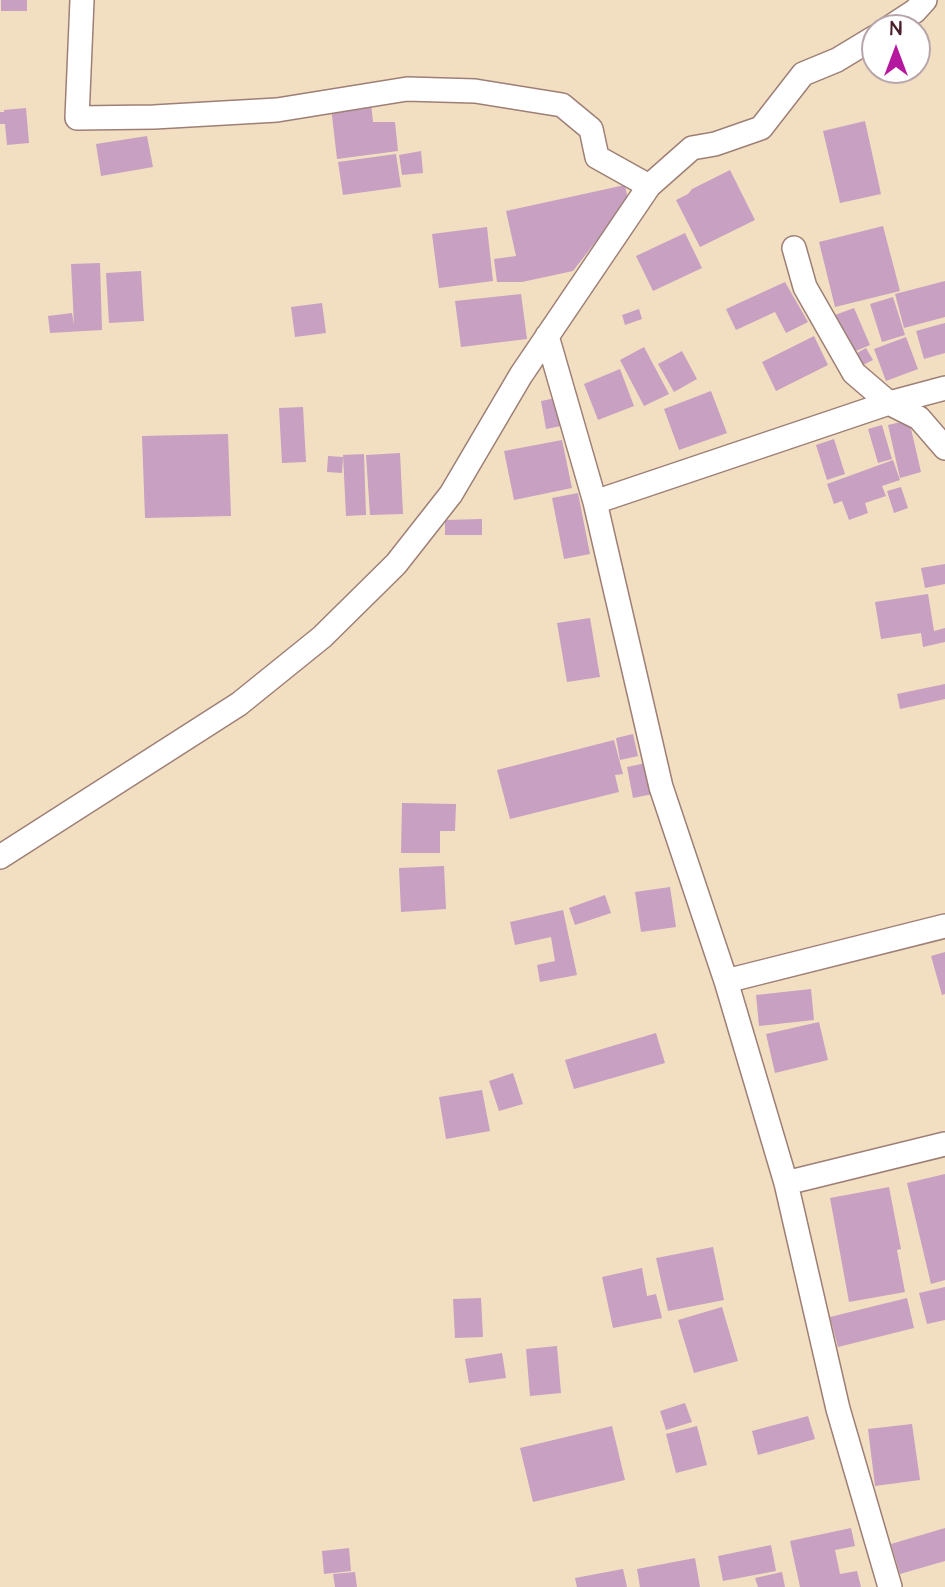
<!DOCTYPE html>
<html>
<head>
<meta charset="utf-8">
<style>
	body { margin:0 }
	#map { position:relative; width:945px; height:1587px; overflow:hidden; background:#f2dfc2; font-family:"Architects Daughter",sans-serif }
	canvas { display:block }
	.north { position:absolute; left:861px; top:14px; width:70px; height:70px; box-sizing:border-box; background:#fff; border:2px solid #b7a5aa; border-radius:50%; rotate:0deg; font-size:19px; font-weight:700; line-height:28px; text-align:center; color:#4a1f2b }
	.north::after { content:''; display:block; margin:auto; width:24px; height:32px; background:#b5179e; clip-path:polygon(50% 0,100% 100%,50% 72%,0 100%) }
</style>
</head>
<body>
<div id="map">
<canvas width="945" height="1587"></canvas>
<div class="north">N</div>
</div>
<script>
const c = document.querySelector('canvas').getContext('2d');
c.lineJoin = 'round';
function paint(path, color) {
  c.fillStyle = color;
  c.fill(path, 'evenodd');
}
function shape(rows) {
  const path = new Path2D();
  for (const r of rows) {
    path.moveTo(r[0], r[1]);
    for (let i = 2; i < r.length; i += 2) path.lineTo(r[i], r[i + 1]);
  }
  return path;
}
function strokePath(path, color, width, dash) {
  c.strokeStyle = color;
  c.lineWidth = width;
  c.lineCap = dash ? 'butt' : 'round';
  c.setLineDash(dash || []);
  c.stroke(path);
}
const building = shape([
	[1,0,27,0,27,11,1,11],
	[371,103,373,122,395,122,398,151,337,159,331,107],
	[26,108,29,143,7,145,5,124,0,124,0,112,4,112,4,110],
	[865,121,881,194,840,203,823,131],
	[147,136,153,167,101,176,96,144],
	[421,151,423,173,402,175,399,155],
	[396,154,401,187,343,195,338,162],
	[730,170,755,220,700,247,676,200,688,194,692,189],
	[625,185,628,200,573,271,522,282,497,282,494,259,516,256,506,211],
	[883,226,900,291,835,307,819,242],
	[487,227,493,281,439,288,432,234],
	[685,233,702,268,653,291,636,256],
	[100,263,102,330,50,333,48,316,72,313,74,325,71,264],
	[141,271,144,321,109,323,106,273],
	[945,281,945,317,904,328,895,294],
	[785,282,808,322,786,333,775,312,736,330,726,309],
	[521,294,527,339,461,347,455,301],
	[893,297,905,335,882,342,870,304],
	[322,303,326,333,295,337,291,307],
	[854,308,870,345,851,353,835,315],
	[639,309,642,319,625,325,622,315],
	[945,323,945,353,924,359,916,331],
	[814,336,828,365,776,391,762,362],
	[906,337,918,369,886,381,874,349],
	[644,347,669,394,644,406,620,360],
	[866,348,873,360,861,366,855,354],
	[682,351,697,379,674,392,658,364],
	[620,369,634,406,598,420,584,384],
	[711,391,727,433,679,450,664,409],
	[556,398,561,426,546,429,541,401],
	[303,407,306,462,282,463,279,408],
	[909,420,921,472,900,478,888,425],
	[882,425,892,459,878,463,868,429],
	[228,434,231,516,145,518,142,436],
	[834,439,845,474,827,480,816,445],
	[562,440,572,488,514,500,504,451],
	[400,453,403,514,370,515,366,455],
	[364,454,366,515,346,516,343,455],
	[328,456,343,457,342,473,327,472],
	[893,460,900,480,882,486,886,496,865,503,868,513,849,520,842,501,834,504,827,484],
	[901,487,908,508,894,513,887,491],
	[578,493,590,554,564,559,552,498],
	[482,519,482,535,445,535,445,520],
	[945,564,945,584,925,588,921,568],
	[928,594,934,631,945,628,945,642,923,647,921,633,881,639,875,602],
	[590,618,600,677,567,682,557,623],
	[945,684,945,699,900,709,897,694],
	[633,734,638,756,620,760,616,738],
	[614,740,623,774,615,775,619,792,510,819,497,770],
	[646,763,653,794,633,798,627,767],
	[402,803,456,804,455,831,440,831,440,853,401,853],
	[444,866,446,909,401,912,399,868],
	[670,887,676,927,641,932,635,892],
	[605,895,611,913,575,925,569,908],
	[563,910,577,975,540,982,537,965,555,961,551,937,515,945,510,922],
	[945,952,945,994,942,995,931,956],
	[811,989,814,1020,759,1026,756,995],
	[819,1022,828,1060,775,1073,766,1034],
	[656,1033,665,1063,574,1089,565,1060],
	[513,1073,523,1104,499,1111,489,1081],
	[482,1090,490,1131,446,1139,439,1097],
	[945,1174,945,1280,931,1284,907,1183],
	[889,1187,901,1249,897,1250,905,1292,849,1302,830,1198],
	[713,1247,724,1300,668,1311,656,1258],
	[642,1268,647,1296,656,1294,662,1318,613,1328,602,1277],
	[945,1287,945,1320,927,1324,919,1293],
	[481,1298,483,1337,455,1338,453,1299],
	[907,1298,914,1328,838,1347,830,1317],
	[722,1307,738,1361,694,1373,678,1320],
	[557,1346,561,1393,530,1396,526,1349],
	[502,1353,506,1378,469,1383,465,1359],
	[685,1403,692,1422,666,1430,660,1411],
	[808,1416,815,1439,758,1455,752,1431],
	[912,1424,920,1480,875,1486,868,1429],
	[612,1426,625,1480,533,1502,520,1448],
	[697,1426,707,1465,676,1473,666,1434],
	[851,1528,855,1546,835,1550,840,1574,857,1571,861,1587,800,1587,790,1541],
	[945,1528,945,1561,900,1574,891,1544],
	[771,1545,776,1571,723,1581,718,1556],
	[349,1548,351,1571,324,1574,322,1551],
	[695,1558,700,1587,640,1587,637,1569],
	[623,1569,627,1587,577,1587,575,1578],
	[355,1572,357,1587,335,1587,333,1574],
	[782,1572,785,1587,758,1587,755,1578]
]);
const street = shape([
	[82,0,77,118,154,117,277,110,407,89,475,91,562,105,591,129,597,157,649,186],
	[889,28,915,11,925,0],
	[794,248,805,287,854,373,889,403,919,418,945,448],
	[547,336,595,502,661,787,726,981,786,1183,838,1409,890,1587],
	[595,502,889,403,945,388],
	[0,857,239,704,322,637,396,564,451,494,521,375,649,186,692,148,715,144,761,128,803,74,837,60,875,37],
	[726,981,945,926],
	[786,1183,945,1144]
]);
paint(building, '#c7a0c2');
strokePath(street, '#9e7f76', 26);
strokePath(street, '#fff', 23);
</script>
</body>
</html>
